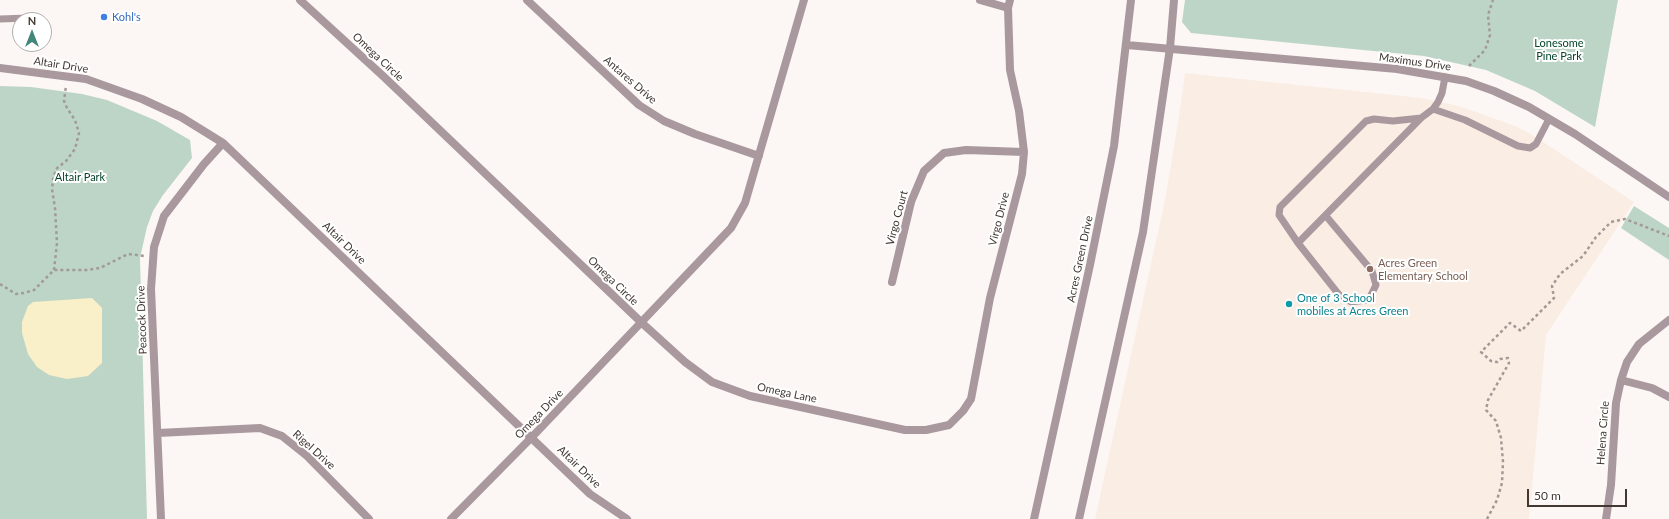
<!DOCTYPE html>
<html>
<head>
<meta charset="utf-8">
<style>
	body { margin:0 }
	#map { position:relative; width:1669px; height:519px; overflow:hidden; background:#fcf7f4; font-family:Lato,sans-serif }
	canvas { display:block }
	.north { position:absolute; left:12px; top:12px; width:40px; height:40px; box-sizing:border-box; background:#fff; border:1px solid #b3afad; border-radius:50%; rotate:0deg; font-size:11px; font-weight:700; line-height:16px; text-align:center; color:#423831 }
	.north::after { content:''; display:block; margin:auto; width:14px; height:18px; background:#43877a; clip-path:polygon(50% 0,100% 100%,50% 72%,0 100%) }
	.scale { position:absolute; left:1527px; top:489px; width:100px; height:18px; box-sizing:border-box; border:2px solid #423831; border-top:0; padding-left:5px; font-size:12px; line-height:14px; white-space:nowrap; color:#423831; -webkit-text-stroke:3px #fff; paint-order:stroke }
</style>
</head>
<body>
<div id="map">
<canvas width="1669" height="519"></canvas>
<div class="north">N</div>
<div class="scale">50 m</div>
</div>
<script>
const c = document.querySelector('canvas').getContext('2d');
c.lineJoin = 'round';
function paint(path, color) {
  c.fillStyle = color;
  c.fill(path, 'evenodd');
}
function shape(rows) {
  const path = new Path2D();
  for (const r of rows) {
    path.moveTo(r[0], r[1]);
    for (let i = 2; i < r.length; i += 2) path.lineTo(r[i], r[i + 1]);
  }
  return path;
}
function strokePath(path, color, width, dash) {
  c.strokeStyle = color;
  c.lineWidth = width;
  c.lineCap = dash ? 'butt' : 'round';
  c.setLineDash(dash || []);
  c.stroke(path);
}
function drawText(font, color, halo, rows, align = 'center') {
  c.font = font + ' Lato,sans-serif';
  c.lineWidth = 4;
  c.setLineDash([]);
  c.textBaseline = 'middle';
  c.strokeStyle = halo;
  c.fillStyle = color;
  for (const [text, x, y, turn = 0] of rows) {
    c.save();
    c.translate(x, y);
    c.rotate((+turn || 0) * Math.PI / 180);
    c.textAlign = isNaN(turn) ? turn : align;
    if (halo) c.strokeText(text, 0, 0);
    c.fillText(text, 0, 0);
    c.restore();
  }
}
const built = shape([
	[1185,73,1422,98,1459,106,1515,126,1531,134,1634,202,1546,335,1529,519,1095,519,1165,200,1179,116]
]);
const green = shape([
	[1185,0,1618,0,1595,127,1535,91,1486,70,1424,56,1191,33,1182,22],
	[0,86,31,87,82,94,107,100,157,121,190,140,192,158,163,195,153,211,147,227,140,258,147,519,0,519],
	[1634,206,1669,228,1669,260,1621,228]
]);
const sand = shape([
	[92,298,102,308,102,363,88,376,67,379,49,375,37,367,28,354,22,333,22,322,28,306,33,302]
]);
const path = shape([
	[1469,66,1485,50,1490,35,1488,15,1493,0],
	[54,270,57,243,55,208,52,189,53,180,56,169,66,161,75,149,79,133,75,120,67,108,64,101,66,86],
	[0,284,16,294,24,293,34,290,54,270,87,270,100,268,128,254,144,256],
	[1487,519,1497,500,1502,483,1503,462,1501,438,1496,421,1486,410,1488,400,1509,363,1508,358,1500,359,1497,362,1491,361,1481,352,1510,323,1521,331,1554,298,1552,286,1560,274,1583,256,1596,237,1611,222,1625,219,1669,236]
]);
const service = shape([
	[0,19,29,18],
	[1433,109,1465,120,1518,146,1530,148,1536,144,1549,119],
	[1326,216,1372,271,1376,285,1370,297,1366,300,1351,302,1340,296,1298,243,1279,215,1280,207,1366,121,1374,119,1393,121,1421,118],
	[1298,243,1421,118,1433,109,1438,102,1442,93,1445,77]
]);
const minor = shape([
	[300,0,383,76,642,323,685,362,712,382,750,396,905,430,926,430,949,425,963,411,971,399,990,298,1022,174,1024,152,1019,111,1010,70,1008,8,1010,0],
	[527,0,639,105,664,121,695,134,759,156],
	[980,0,1008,8],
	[1127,45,1397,69,1466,81,1494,91,1529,107,1575,134,1669,197],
	[0,68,86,79,142,99,181,117,223,143,590,494,627,519],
	[892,282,911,202,924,171,944,153,966,150,1024,152],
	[1621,380,1652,388,1669,397],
	[158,433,260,428,282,436,307,456,369,519],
	[161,519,151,289,154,247,164,216,204,164,223,143],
	[451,519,532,437,731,228,745,203,804,0],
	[1034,519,1090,265,1114,146,1131,0],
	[1079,519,1143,232,1170,48,1174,0],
	[1606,519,1611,485,1616,403,1621,380,1627,362,1639,344,1669,320]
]);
const markers = [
	[104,17,4,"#3f7fe0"],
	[1370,269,4,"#8d6e63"],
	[1289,304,4,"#0f9aa8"]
];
const shopNames = [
	["Kohl's",112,17]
];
const parkNames = [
	["Lonesome",1559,43],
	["Pine Park",1559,56],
	["Altair Park",80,177]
];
const streetNames = [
	["Omega Circle",378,57,43],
	["Maximus Drive",1415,62,8],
	["Altair Drive",61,65,9],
	["Antares Drive",630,80,41],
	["Virgo Court",897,218,-75],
	["Virgo Drive",999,219,-76],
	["Altair Drive",344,243,44],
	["Acres Green Drive",1080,259,-78],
	["Omega Circle",613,281,44],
	["Peacock Drive",142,320,-92],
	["Omega Lane",787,393,12],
	["Omega Drive",539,414,-46],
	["Helena Circle",1603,433,-86],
	["Rigel Drive",314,450,42],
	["Altair Drive",579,467,44]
];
const educationNames = [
	["Acres Green",1378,263],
	["Elementary School",1378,276]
];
const cultureNames = [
	["One of 3 School",1297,298],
	["mobiles at Acres Green",1297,311]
];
paint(built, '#faede4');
paint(green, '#bdd5c7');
paint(sand, '#f9efc9');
strokePath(path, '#a29a96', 2.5, [3, 3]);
strokePath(service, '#a9999f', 7);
strokePath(minor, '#a9999f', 8);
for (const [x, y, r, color] of markers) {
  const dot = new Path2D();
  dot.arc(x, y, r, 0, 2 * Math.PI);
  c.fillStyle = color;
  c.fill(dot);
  strokePath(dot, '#fff', 1.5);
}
drawText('11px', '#366cbe', '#fff', shopNames, 'left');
drawText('11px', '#04442a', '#fff', parkNames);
drawText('11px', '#423831', '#fff', streetNames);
drawText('11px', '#785e54', '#fff', educationNames, 'left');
drawText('11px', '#0d838f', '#fff', cultureNames, 'left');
</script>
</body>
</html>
